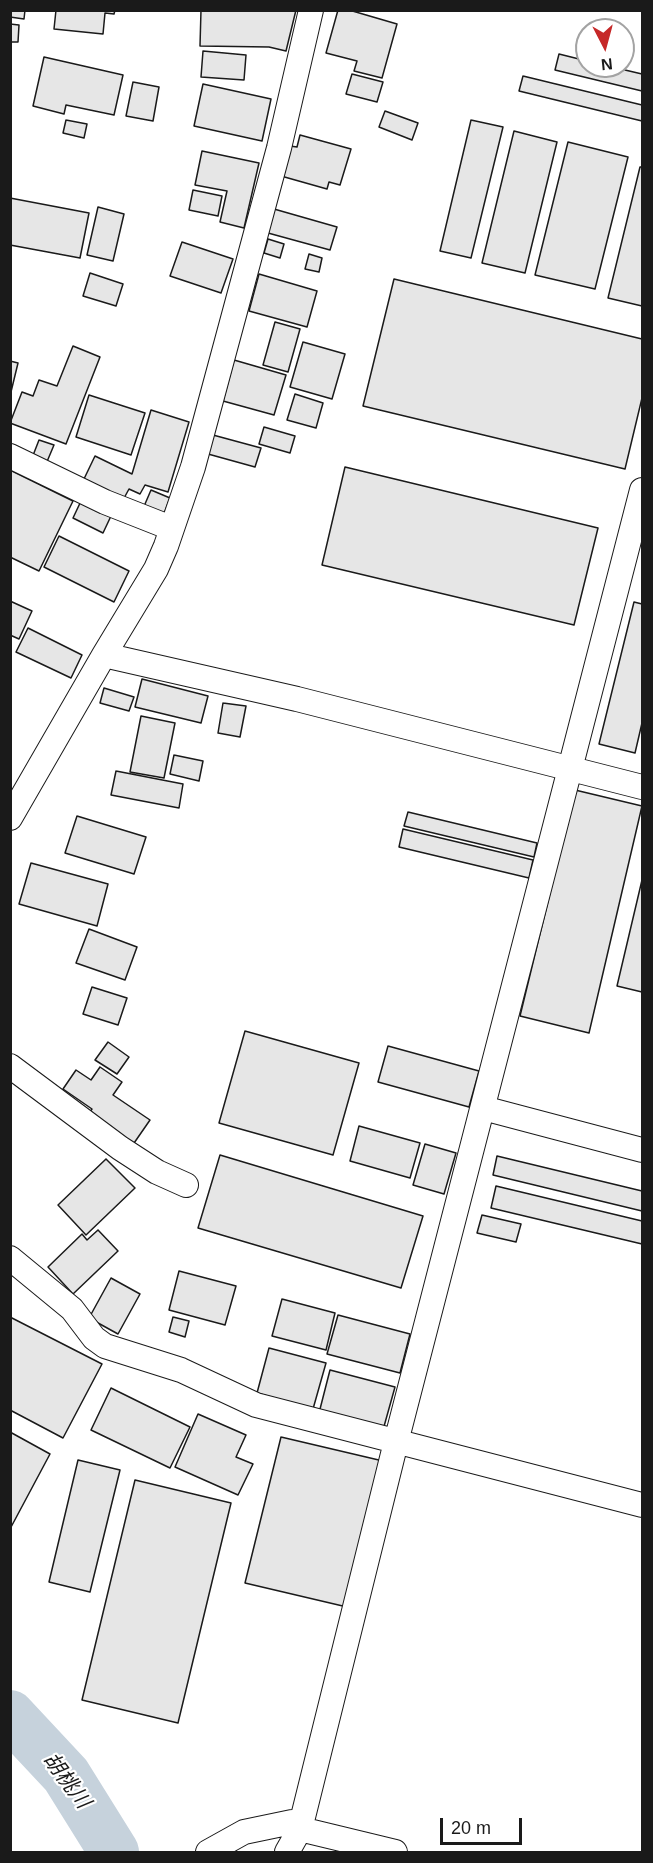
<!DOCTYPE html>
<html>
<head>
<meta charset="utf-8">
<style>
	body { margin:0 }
	#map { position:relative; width:653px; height:1863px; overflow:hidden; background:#fff; font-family:Helvetica,sans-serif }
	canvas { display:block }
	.frame { position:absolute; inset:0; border:12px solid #1a1a1a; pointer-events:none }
	.north { position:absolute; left:575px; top:18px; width:60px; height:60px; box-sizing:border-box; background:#fff; border:2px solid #a3a3a3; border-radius:50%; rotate:174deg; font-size:16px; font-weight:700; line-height:24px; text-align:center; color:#1a1a1a }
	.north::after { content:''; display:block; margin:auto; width:21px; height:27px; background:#c62828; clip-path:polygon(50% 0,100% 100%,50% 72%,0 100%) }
	.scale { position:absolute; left:440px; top:1818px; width:82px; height:27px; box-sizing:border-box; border:3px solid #1a1a1a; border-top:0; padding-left:8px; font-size:18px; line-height:21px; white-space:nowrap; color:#1a1a1a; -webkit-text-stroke:4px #fff; paint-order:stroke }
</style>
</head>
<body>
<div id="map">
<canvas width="653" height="1863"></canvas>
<div class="frame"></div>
<div class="north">N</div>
<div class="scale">20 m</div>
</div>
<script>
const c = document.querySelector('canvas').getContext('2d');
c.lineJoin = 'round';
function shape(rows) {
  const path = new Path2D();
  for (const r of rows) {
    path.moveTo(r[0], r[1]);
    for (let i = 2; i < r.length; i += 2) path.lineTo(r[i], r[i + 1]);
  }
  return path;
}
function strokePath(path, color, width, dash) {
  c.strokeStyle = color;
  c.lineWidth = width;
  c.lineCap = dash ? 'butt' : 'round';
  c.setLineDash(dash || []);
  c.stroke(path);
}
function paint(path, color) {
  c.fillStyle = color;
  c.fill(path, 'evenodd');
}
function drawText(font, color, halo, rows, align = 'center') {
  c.font = font + ' Helvetica,"Noto Sans JP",sans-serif';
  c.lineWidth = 4.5;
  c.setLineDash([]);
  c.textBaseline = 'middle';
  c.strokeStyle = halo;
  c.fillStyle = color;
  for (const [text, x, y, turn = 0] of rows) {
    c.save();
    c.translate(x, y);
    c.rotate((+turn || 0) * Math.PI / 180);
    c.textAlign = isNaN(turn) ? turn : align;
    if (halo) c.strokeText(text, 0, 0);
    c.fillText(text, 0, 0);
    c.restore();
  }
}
const river = shape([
	[10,1715,66,1775,114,1852]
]);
const building = shape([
	[10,10,25,10,24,19,10,17,10,10],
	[56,10,115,10,114,14,105,13,103,34,54,29,56,10],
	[201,10,296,10,286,51,269,47,200,46,201,10],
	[338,10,349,10,397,24,382,78,354,71,357,61,326,53,338,10],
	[10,24,19,25,18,42,10,42,10,24],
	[203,51,246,55,244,80,201,77,203,51],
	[559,54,587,61,587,66,608,66,642,74,642,91,555,70,559,54],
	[44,57,123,75,114,115,66,105,64,114,33,106,44,57],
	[352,74,383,82,377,102,346,94,352,74],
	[523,76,642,105,642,121,519,91,523,76],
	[133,82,159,87,153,121,126,116,133,82],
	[203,84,271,99,262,141,194,126,203,84],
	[385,111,418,123,412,140,379,127,385,111],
	[66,120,87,124,84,138,63,133,66,120],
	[471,120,503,127,471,258,440,251,471,120],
	[514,131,557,142,525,273,482,263,514,131],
	[300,135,351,149,340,185,329,182,327,189,281,176,290,146,297,147,300,135],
	[568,142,628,157,595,289,535,275,568,142],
	[202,151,259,163,244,228,220,222,227,191,195,185,202,151],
	[640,167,642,167,642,306,608,298,640,167],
	[193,190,222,196,218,216,189,210,193,190],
	[10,198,89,213,80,258,10,245,10,198],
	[98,207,124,214,113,261,87,255,98,207],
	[274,209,337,227,330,250,268,233,274,209],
	[268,239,284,244,280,258,264,253,268,239],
	[182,242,233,259,221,293,170,276,182,242],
	[309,254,322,258,319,272,305,269,309,254],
	[90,273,123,284,116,306,83,296,90,273],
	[259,274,317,291,307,327,249,311,259,274],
	[394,279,642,339,642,398,625,469,363,406,394,279],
	[275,322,300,329,288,372,263,365,275,322],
	[303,342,345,354,332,399,290,387,303,342],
	[73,346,100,357,66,444,10,423,22,392,33,396,39,380,57,386,73,346],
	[234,360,286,375,274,415,223,401,234,360],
	[10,361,18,363,10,396,10,361],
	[295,394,323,403,316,428,287,420,295,394],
	[89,395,145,413,131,455,76,437,89,395],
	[151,410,189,422,168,492,145,485,140,494,129,489,123,500,83,481,95,456,132,474,151,410],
	[264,427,295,436,290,453,259,444,264,427],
	[213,435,261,448,255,467,208,454,213,435],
	[39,440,54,445,46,464,32,458,39,440],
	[345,467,598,528,574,625,322,565,345,467],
	[10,470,73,501,39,571,10,557,10,470],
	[151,490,170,498,162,519,142,511,151,490],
	[81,501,111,516,103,533,73,518,81,501],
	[59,536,129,571,114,602,44,567,59,536],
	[10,601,32,611,19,639,10,635,10,601],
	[634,602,642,604,642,723,635,753,599,744,634,602],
	[28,628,82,655,71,678,16,652,28,628],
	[142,679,208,696,201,723,135,707,142,679],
	[104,688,134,697,129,711,100,703,104,688],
	[223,703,246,706,240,737,218,733,223,703],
	[141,716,175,723,164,778,130,772,141,716],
	[174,755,203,761,199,781,170,774,174,755],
	[116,771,183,784,179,808,111,795,116,771],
	[575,790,642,806,589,1033,520,1016,575,790],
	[408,812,537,843,534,857,404,826,408,812],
	[77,816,146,837,134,874,65,853,77,816],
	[403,829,533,860,529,878,399,847,403,829],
	[31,863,108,884,97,926,19,904,31,863],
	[642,880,642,992,617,986,642,880],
	[89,929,137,947,125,980,76,963,89,929],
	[92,987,127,998,118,1025,83,1014,92,987],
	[245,1031,359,1063,333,1155,219,1123,245,1031],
	[108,1042,129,1057,117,1074,95,1060,108,1042],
	[388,1046,479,1071,469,1107,378,1082,388,1046],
	[100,1067,122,1082,113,1095,150,1120,132,1146,87,1116,92,1109,63,1089,76,1070,91,1080,100,1067],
	[359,1126,420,1143,410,1178,350,1161,359,1126],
	[425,1144,456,1153,444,1194,413,1185,425,1144],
	[220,1155,423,1216,401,1288,198,1228,220,1155],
	[497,1156,642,1191,642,1211,493,1175,497,1156],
	[106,1159,135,1188,86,1235,58,1205,106,1159],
	[496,1186,642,1221,642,1244,491,1208,496,1186],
	[482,1215,521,1224,516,1242,477,1233,482,1215],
	[98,1230,118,1251,73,1294,48,1267,82,1234,87,1240,98,1230],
	[179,1271,236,1286,225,1325,169,1310,179,1271],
	[111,1278,140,1294,118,1334,89,1318,111,1278],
	[282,1299,335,1313,326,1350,272,1336,282,1299],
	[338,1315,410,1334,400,1373,327,1354,338,1315],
	[10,1317,102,1364,63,1438,10,1410,10,1317],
	[173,1317,189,1321,185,1337,169,1332,173,1317],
	[269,1348,326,1363,313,1409,257,1393,269,1348],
	[330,1370,395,1387,383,1430,319,1413,330,1370],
	[111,1388,190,1427,170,1468,91,1430,111,1388],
	[198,1414,246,1435,236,1457,253,1464,238,1495,175,1467,198,1414],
	[10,1432,50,1454,10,1529,10,1432],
	[281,1437,383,1461,347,1607,245,1583,281,1437],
	[78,1460,120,1470,90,1592,49,1582,78,1460],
	[135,1480,231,1503,178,1723,82,1700,135,1480]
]);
const street = shape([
	[10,456,105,502,171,528],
	[104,655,297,699,642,787],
	[10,818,104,655,156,569,166,546,193,467,279,148,311,10],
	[10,1066,120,1148,157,1172,186,1185],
	[483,1108,642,1150],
	[10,1258,72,1309,94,1338,105,1346,181,1370,256,1405,642,1505],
	[208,1852,244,1832,292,1822,300,1829,395,1852],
	[287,1852,300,1829,396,1442,642,490]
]);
const waterNames = [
	["胡桃川",66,1781,53]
];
strokePath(river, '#c6d2dc', 50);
paint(building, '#e6e6e6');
strokePath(building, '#1a1a1a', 1.5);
strokePath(street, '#1a1a1a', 26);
strokePath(street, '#fff', 24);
drawText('italic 21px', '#1a1a1a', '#fff', waterNames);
</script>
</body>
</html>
